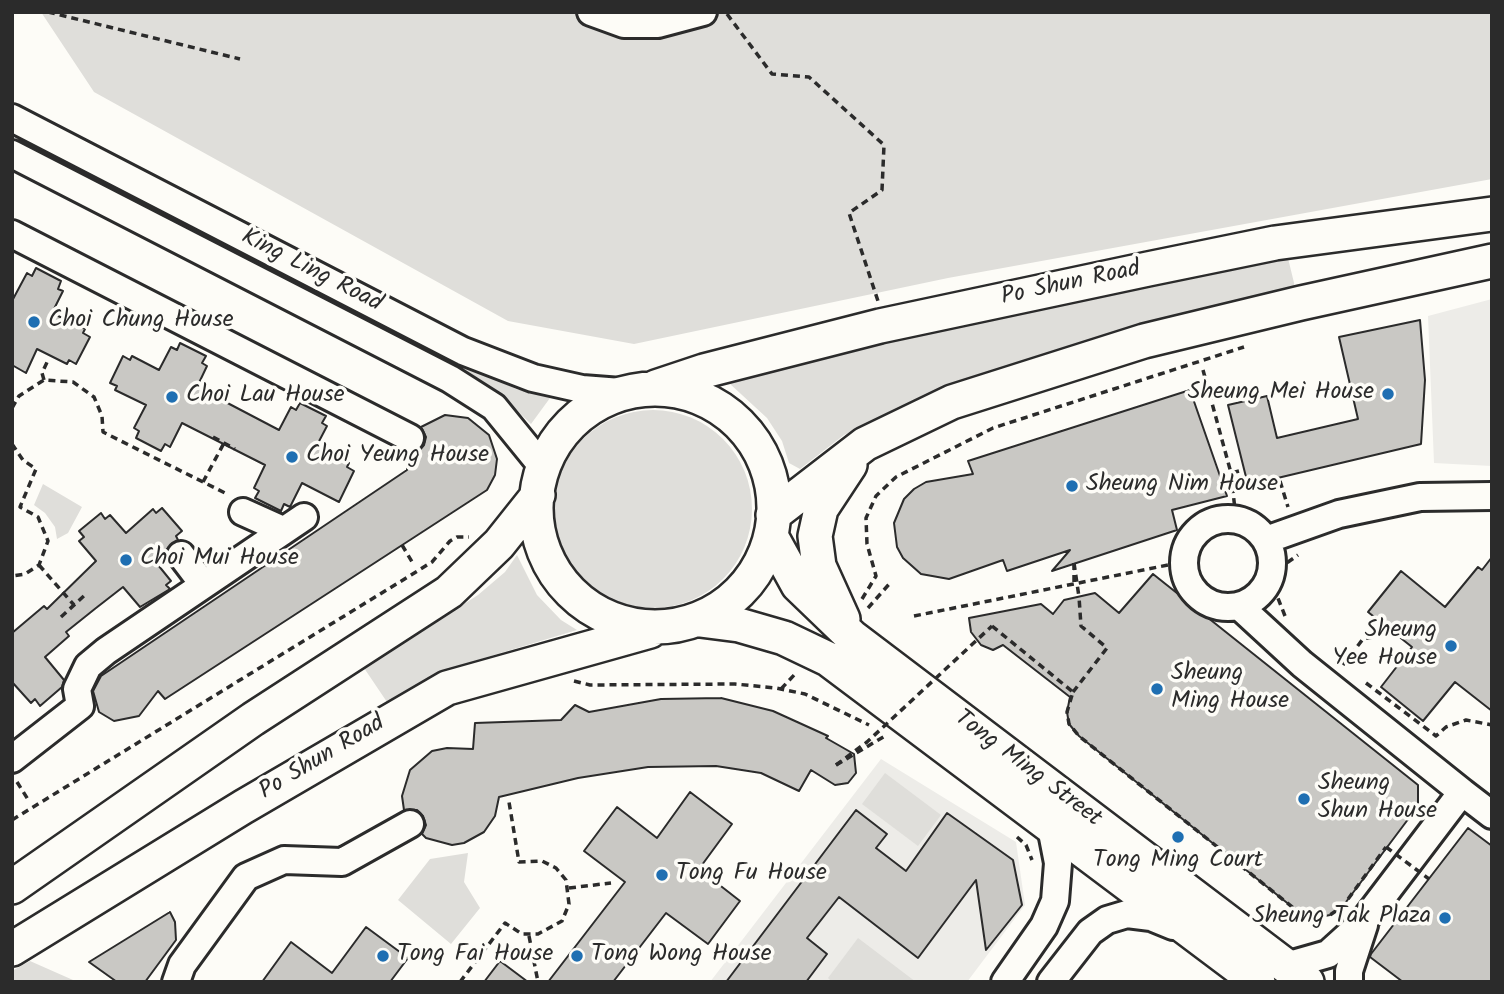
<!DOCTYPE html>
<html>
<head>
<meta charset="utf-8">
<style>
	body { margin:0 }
	#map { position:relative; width:1504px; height:994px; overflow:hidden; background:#fdfcf7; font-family:Kalam,sans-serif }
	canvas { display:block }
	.frame { position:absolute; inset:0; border:14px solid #2b2b2b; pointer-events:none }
</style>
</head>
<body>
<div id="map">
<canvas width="1504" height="994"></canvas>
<div class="frame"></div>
</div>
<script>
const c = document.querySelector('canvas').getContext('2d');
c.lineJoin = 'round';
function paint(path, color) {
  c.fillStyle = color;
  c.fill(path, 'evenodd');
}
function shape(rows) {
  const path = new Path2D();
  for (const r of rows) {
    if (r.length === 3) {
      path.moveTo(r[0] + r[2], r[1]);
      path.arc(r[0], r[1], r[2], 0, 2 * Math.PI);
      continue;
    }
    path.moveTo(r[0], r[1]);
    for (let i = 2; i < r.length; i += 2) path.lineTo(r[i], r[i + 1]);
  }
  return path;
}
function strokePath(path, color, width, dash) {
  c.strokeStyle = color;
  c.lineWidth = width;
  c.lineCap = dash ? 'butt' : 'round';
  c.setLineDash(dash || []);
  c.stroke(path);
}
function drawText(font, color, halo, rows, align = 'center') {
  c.font = font + ' Kalam,sans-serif';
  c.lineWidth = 7;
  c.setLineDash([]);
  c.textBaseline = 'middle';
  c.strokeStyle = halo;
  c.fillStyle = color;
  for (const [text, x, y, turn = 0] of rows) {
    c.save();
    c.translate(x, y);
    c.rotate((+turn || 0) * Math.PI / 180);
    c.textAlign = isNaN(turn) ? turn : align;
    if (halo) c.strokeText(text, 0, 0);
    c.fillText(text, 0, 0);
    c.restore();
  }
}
const built = shape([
	[1492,299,1492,466,1434,463,1428,316],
	[881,759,1016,842,1025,905,967,982,710,982]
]);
const green = shape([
	[41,12,1492,12,1492,179,948,278,634,344,508,321,94,92],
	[1287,254,1295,287,1207,307,965,381,844,435,800,469,789,463,782,441,767,418,729,383,938,328],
	[466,365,516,389,550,398,531,424,506,400,462,371],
	[653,509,99],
	[43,484,82,507,68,533,57,539,55,527,45,513,34,505],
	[517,555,537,595,561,620,577,630,461,665,387,702,364,668,478,595,505,572],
	[885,773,941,815,918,846,862,804],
	[468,853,464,882,480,908,451,944,398,900,430,859],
	[858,938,916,982,832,982,828,978],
	[30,961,73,980,12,982,12,971]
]);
const building = shape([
	[36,268,61,281,58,289,63,291,52,313,85,329,83,333,90,337,76,364,69,360,67,364,37,349,26,373,12,365,12,301,27,273,32,276,36,268],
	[1420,320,1425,380,1421,444,1248,485,1228,405,1267,396,1277,438,1358,419,1339,337,1420,320],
	[180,343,206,356,202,363,207,366,197,387,279,430,291,407,296,410,300,403,326,416,322,423,327,426,316,447,349,463,347,467,354,471,339,502,302,483,290,507,284,504,281,511,255,498,259,491,254,488,265,465,182,423,170,447,165,444,161,451,136,438,139,431,134,428,146,405,115,390,117,386,110,383,123,356,130,360,132,356,159,370,171,347,177,350,180,343],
	[1190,390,1227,496,1172,510,1177,530,1052,571,1070,550,1007,571,1003,560,949,579,921,574,903,558,897,547,894,523,904,499,914,489,926,482,973,474,968,461,1190,390],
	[445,415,468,418,489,435,497,459,495,475,487,490,165,699,158,691,139,716,114,721,99,712,93,691,101,676,407,470,407,453,418,452,424,445,426,437,421,427,445,415],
	[162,508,182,531,176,536,178,540,154,560,171,581,166,585,170,589,140,607,123,587,96,608,66,632,69,636,45,657,64,680,62,687,40,706,35,699,31,703,12,682,12,633,44,606,47,609,96,561,79,541,84,537,79,531,101,513,105,519,110,515,126,533,153,509,156,513,162,508],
	[1492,557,1492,711,1455,682,1423,721,1381,687,1412,647,1368,612,1401,571,1445,607,1478,567,1482,570,1492,557],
	[1153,574,1418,785,1418,806,1343,906,1330,915,1315,918,1301,914,1079,736,1069,724,1067,712,1070,697,1003,645,993,650,981,645,971,632,969,618,1041,604,1053,614,1064,600,1095,593,1119,613,1153,574],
	[721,698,773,711,828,736,826,738,854,754,856,773,848,783,835,785,811,770,799,791,761,773,716,766,648,767,578,778,499,797,495,816,484,832,464,843,452,845,426,838,422,834,426,825,423,816,417,810,404,810,402,796,410,770,432,751,447,748,473,749,475,723,561,720,575,705,589,712,661,699,721,698],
	[690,792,732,824,699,869,740,901,708,944,666,913,613,982,548,982,625,882,584,851,617,807,657,838,690,792],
	[856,810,887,834,876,848,906,871,947,813,1013,860,1022,905,986,950,976,880,918,958,839,897,807,938,827,954,806,982,726,982,856,810],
	[1468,828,1492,846,1492,982,1403,982,1370,957,1371,954,1468,828],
	[170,912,175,922,176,940,145,982,117,982,89,962,170,912],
	[366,927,408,958,390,982,262,982,291,942,332,973,366,927],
	[500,961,528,982,484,982,500,961]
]);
const path = shape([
	[48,12,240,59],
	[255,12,267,12],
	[727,14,772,74,809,77,884,145,882,190,849,213,878,301],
	[1203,370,1231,473,1236,519],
	[44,380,42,373,49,358],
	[12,408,19,396,44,380,73,382,94,397,102,416,103,432,227,494],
	[213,437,235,449],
	[12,444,23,460,36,469,20,507,38,517,48,541,39,565,25,574,12,576],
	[1221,476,1239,471],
	[1280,481,1288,507],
	[203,482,224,443],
	[402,545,414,565],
	[1074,563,1074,582],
	[39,565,74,605],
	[862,599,876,576,867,544,866,518,876,496,896,477,993,428,1244,347],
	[868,608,891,582],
	[914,616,1183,562],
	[1285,616,1274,588,1281,567,1298,555],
	[61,617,86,594],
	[992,626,1073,692,1067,712,1069,724,1079,736,1301,914,1315,918,1330,915,1343,906,1386,847],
	[1343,665,1363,639,1420,628],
	[574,681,590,685,735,684,776,688,805,694,869,725],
	[1366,683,1436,736,1446,727,1466,720,1492,725],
	[781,689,796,673],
	[1073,692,1107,648,1081,626,1079,597],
	[836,765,885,736],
	[17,782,29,801],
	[12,820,411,575,432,562,450,541,457,537,469,537],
	[1017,837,1026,845,1032,860],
	[569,888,611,883],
	[529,936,538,982],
	[460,982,505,923,522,934,538,934,562,921,569,904,566,880,556,868,542,861,519,862,509,802]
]);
const minor = shape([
	[591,12,624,24,658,24,703,12],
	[12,118,463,351,533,378,582,389,621,392],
	[12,154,450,379,494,407,542,466],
	[12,234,410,438],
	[243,512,283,530],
	[1228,563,44],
	[1266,540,1339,514,1420,497,1492,496],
	[181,555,203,584],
	[1239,606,1302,664,1462,792],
	[12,759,80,706,77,689,88,666,106,651,304,517],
	[1286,966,1328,954,1349,935,1367,917,1462,792,1492,815],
	[176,982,182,965,246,877,284,860,342,862,410,824],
	[1005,982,1044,926,1055,901,1058,863,1051,827],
	[1051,982,1090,932,1107,920,1127,914,1151,917,1173,926],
	[1349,982,1349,971,1364,925]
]);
const major = shape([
	[656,387,704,371,880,326,1148,269,1275,243,1492,214],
	[655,508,119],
	[773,515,865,444,952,402,1144,341,1301,303,1492,261],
	[771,536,798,585,852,637,1307,982],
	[843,619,819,566,815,536,821,509,850,465],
	[700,620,739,625,784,638,828,659,1258,982],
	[12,887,253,719,449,592,499,544,538,495],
	[12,949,243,807,447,688,650,631]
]);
const pathBridge = shape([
	[1074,563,1079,597],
	[836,765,867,742,992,626],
	[1386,847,1429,879]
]);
const markers = [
	[34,322,7,"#1f6fb2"],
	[1388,394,7,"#1f6fb2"],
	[172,397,7,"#1f6fb2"],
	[292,457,7,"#1f6fb2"],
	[1072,486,7,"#1f6fb2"],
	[126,560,7,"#1f6fb2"],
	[1451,646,7,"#1f6fb2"],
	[1157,689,7,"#1f6fb2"],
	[1304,799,7,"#1f6fb2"],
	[1178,837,7,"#1f6fb2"],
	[662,875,7,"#1f6fb2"],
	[1445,918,7,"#1f6fb2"],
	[383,956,7,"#1f6fb2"],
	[577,956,7,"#1f6fb2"]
];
const streetNames = [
	["King Ling Road",311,272,27],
	["Po Shun Road",1071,285,-12],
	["Po Shun Road",323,759,-31],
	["Tong Ming Street",1027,770,37]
];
const poiNames = [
	["Choi Chung House",48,322],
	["Sheung Mei House",1374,394,"right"],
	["Choi Lau House",186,397],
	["Choi Yeung House",306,457],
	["Sheung Nim House",1086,486],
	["Choi Mui House",140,560],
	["Sheung",1437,632,"right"],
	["Yee House",1437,660,"right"],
	["Sheung",1171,675],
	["Ming House",1171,703],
	["Sheung",1318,785],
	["Shun House",1318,813],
	["Tong Ming Court",1178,862,"center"],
	["Tong Fu House",676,875],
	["Sheung Tak Plaza",1431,918,"right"],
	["Tong Fai House",397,956],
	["Tong Wong House",591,956]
];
paint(built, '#edece8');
paint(green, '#dfdeda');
paint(building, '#c9c8c4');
strokePath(building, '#2b2b2b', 2);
strokePath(minor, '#2b2b2b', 32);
strokePath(major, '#2b2b2b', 38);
strokePath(path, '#2b2b2b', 3.5, [7, 5]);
strokePath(minor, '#fdfcf7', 26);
strokePath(major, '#fdfcf7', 33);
strokePath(pathBridge, '#2b2b2b', 3.5, [7, 5]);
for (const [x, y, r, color] of markers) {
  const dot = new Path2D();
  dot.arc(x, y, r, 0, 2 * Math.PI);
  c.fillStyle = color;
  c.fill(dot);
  strokePath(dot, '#fdfcf7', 2.5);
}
drawText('24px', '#2b2b2b', '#fdfcf7', streetNames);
drawText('24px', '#2b2b2b', '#fdfcf7', poiNames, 'left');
</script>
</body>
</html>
